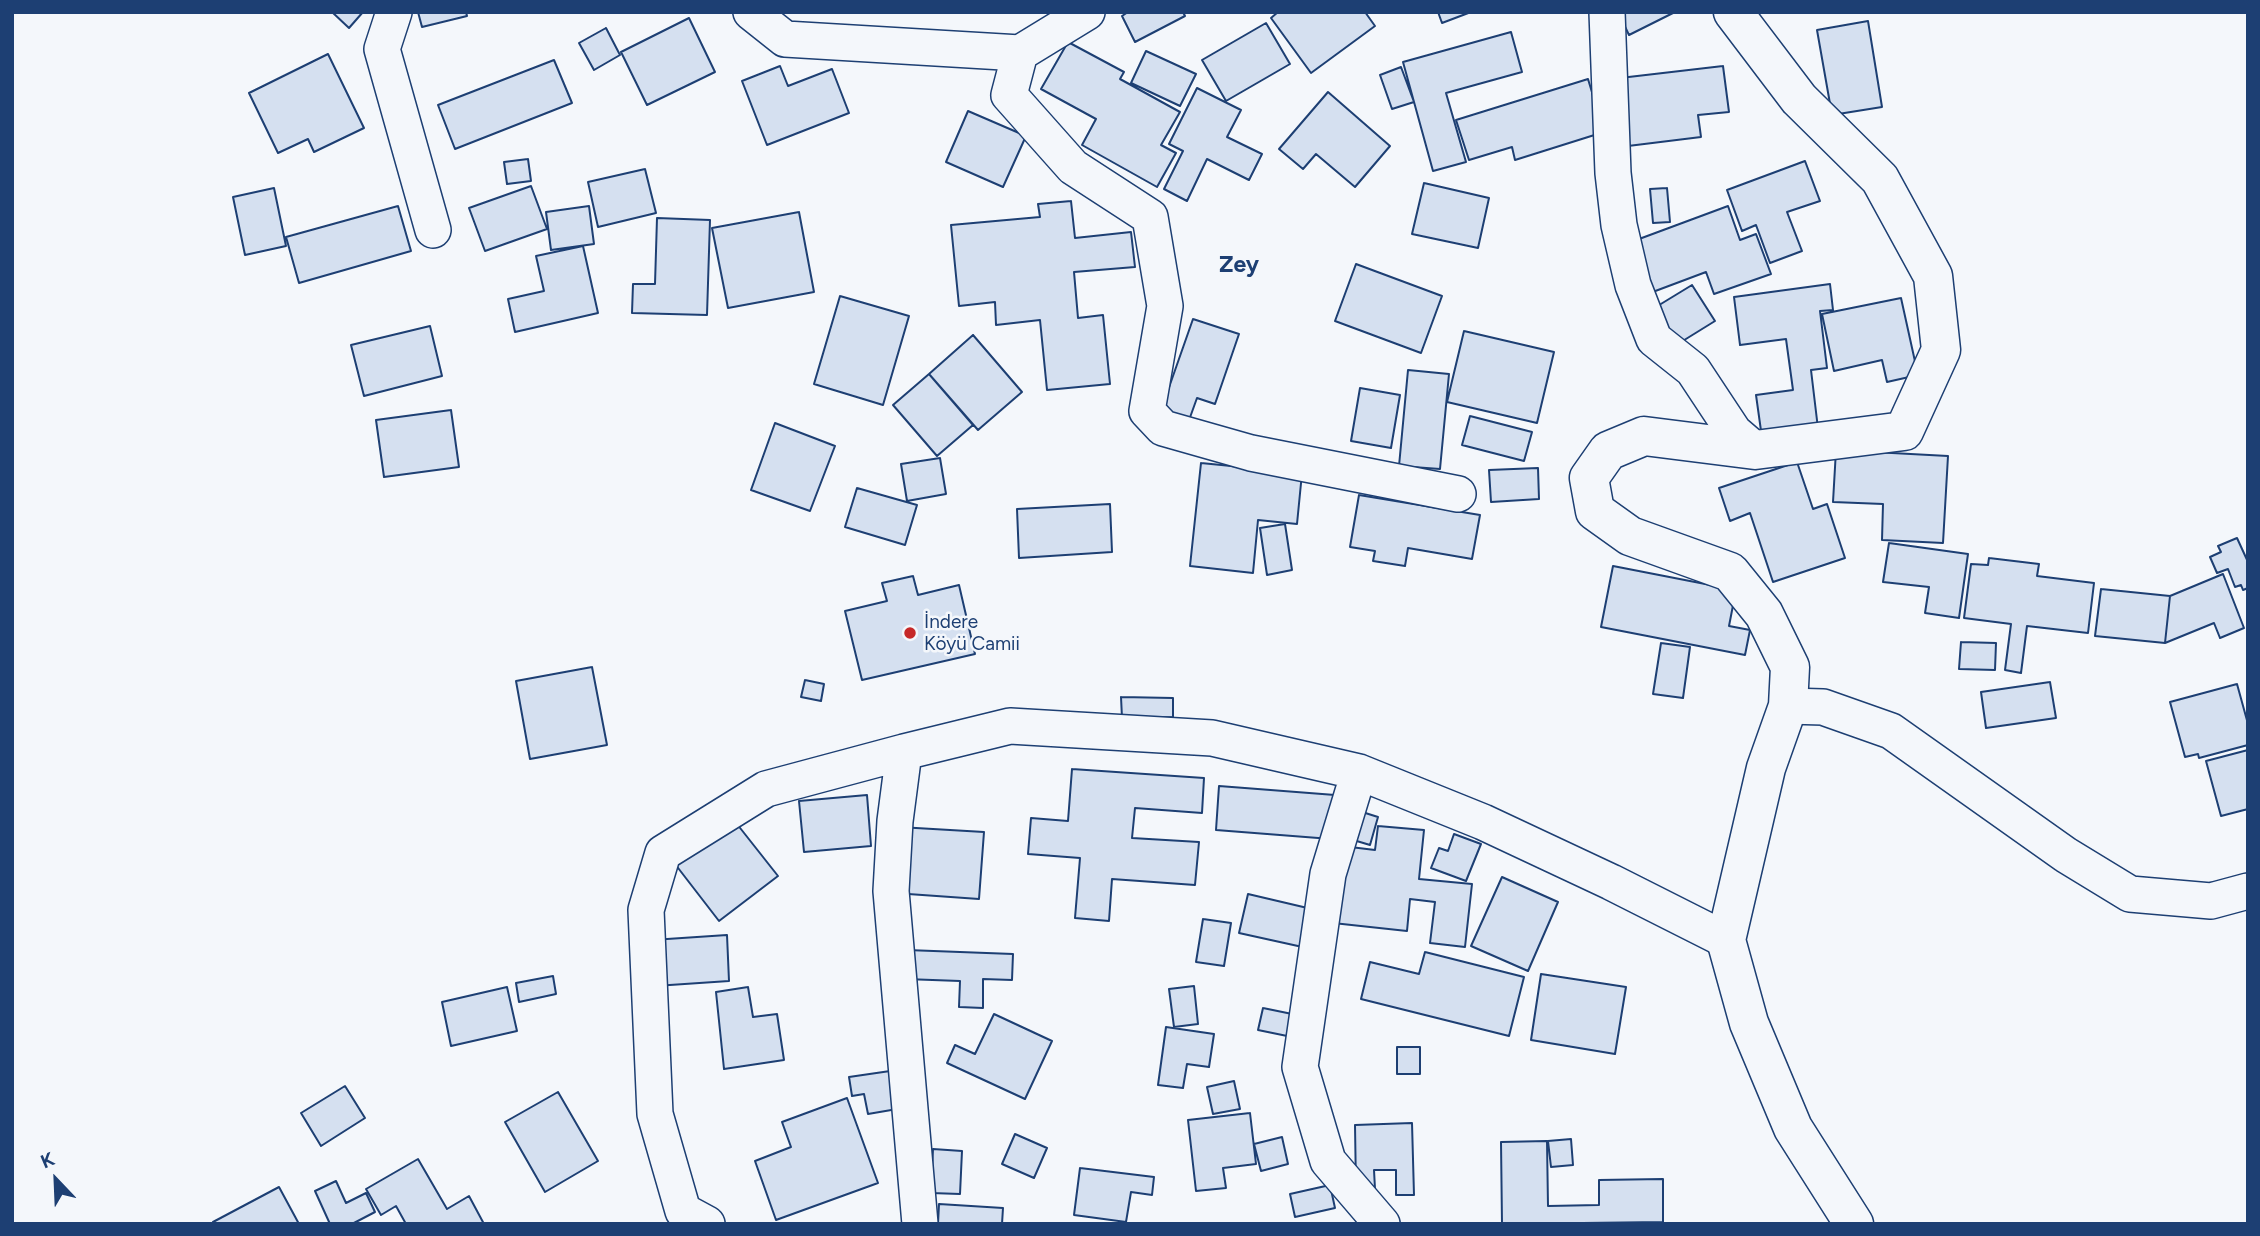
<!DOCTYPE html>
<html>
<head>
<meta charset="utf-8">
<style>
	body { margin:0 }
	#map { position:relative; width:2260px; height:1236px; overflow:hidden; background:#f4f7fb; font-family:Figtree,sans-serif }
	canvas { display:block }
	.frame { position:absolute; inset:0; border:14px solid #1d3f73; pointer-events:none }
	.north { position:absolute; left:21px; top:1145px; width:70px; height:70px; -webkit-text-stroke:5px #f4f7fb; paint-order:stroke; rotate:337deg; font-size:19px; font-weight:700; line-height:28px; text-align:center; color:#1d3f73 }
	.north::after { content:''; display:block; margin:auto; width:24px; height:32px; background:#1d3f73; clip-path:polygon(50% 0,100% 100%,50% 72%,0 100%) }
</style>
</head>
<body>
<div id="map">
<canvas width="2260" height="1236"></canvas>
<div class="frame"></div>
<div class="north">K</div>
</div>
<script>
const c = document.querySelector('canvas').getContext('2d');
c.lineJoin = 'round';
function paint(path, color) {
  c.fillStyle = color;
  c.fill(path, 'evenodd');
}
function shape(rows) {
  const path = new Path2D();
  for (const r of rows) {
    path.moveTo(r[0], r[1]);
    for (let i = 2; i < r.length; i += 2) path.lineTo(r[i], r[i + 1]);
  }
  return path;
}
function strokePath(path, color, width, dash) {
  c.strokeStyle = color;
  c.lineWidth = width;
  c.lineCap = dash ? 'butt' : 'round';
  c.setLineDash(dash || []);
  c.stroke(path);
}
function drawText(font, color, halo, rows, align = 'center') {
  c.font = font + ' Figtree,sans-serif';
  c.lineWidth = 5;
  c.setLineDash([]);
  c.textBaseline = 'middle';
  c.strokeStyle = halo;
  c.fillStyle = color;
  for (const [text, x, y, turn = 0] of rows) {
    c.save();
    c.translate(x, y);
    c.rotate((+turn || 0) * Math.PI / 180);
    c.textAlign = isNaN(turn) ? turn : align;
    if (halo) c.strokeText(text, 0, 0);
    c.fillText(text, 0, 0);
    c.restore();
  }
}
const building = shape([
	[332,12,363,12,349,28,332,12],
	[418,12,466,12,467,16,422,27,418,12],
	[1128,12,1183,12,1185,16,1135,42,1122,16,1128,12],
	[1278,12,1365,12,1375,26,1311,73,1271,18,1278,12],
	[1438,12,1471,12,1442,23,1438,12],
	[1618,12,1675,12,1629,35,1618,12],
	[689,18,715,72,647,105,621,52,689,18],
	[1868,21,1882,107,1832,115,1817,30,1868,21],
	[1266,23,1290,64,1226,101,1202,60,1266,23],
	[606,28,620,55,594,70,579,43,606,28],
	[1511,32,1522,72,1446,93,1466,162,1433,171,1403,62,1511,32],
	[1068,42,1124,72,1120,79,1180,112,1161,145,1176,153,1157,187,1082,145,1096,119,1041,89,1068,42],
	[1146,51,1196,74,1180,106,1131,83,1146,51],
	[328,54,364,128,314,152,308,139,278,153,249,93,328,54],
	[554,60,572,103,455,149,438,105,554,60],
	[780,66,788,86,832,69,849,113,767,145,742,81,780,66],
	[1723,66,1729,112,1698,115,1701,137,1628,146,1620,78,1723,66],
	[1401,67,1414,102,1392,109,1380,75,1401,67],
	[1588,79,1604,132,1515,160,1512,147,1469,160,1456,120,1588,79],
	[1197,88,1241,110,1227,137,1262,154,1249,180,1207,159,1187,201,1164,189,1183,151,1169,144,1197,88],
	[1328,92,1390,146,1355,187,1316,154,1303,169,1279,149,1328,92],
	[968,111,1026,136,1003,187,946,162,968,111],
	[528,159,531,181,507,184,504,162,528,159],
	[1805,161,1820,201,1787,212,1802,251,1770,263,1756,225,1742,231,1727,190,1805,161],
	[645,169,656,213,598,227,588,182,645,169],
	[1424,183,1489,198,1478,248,1412,234,1424,183],
	[531,186,547,229,485,251,469,208,531,186],
	[274,188,286,246,245,255,233,197,274,188],
	[1667,188,1670,222,1653,223,1650,189,1667,188],
	[1071,201,1075,238,1131,232,1135,267,1074,272,1078,318,1103,315,1110,384,1047,390,1040,320,996,325,995,302,959,306,951,225,1040,217,1038,204,1071,201],
	[398,206,411,251,299,283,286,237,398,206],
	[589,206,594,244,551,250,546,212,589,206],
	[1728,206,1740,240,1756,234,1771,274,1714,294,1706,272,1650,293,1631,242,1728,206],
	[799,212,814,292,728,308,712,228,799,212],
	[657,218,710,220,707,315,632,313,633,284,655,284,657,218],
	[583,246,598,313,515,332,508,299,544,291,536,256,583,246],
	[1356,264,1442,296,1421,353,1335,321,1356,264],
	[1830,284,1833,310,1820,311,1827,368,1811,370,1819,437,1763,445,1756,395,1793,390,1786,339,1740,345,1734,297,1830,284],
	[1692,285,1715,321,1673,347,1651,310,1692,285],
	[840,296,909,316,883,405,814,384,840,296],
	[1901,298,1918,375,1887,382,1882,360,1834,371,1822,314,1901,298],
	[1193,319,1239,334,1215,404,1197,398,1188,423,1160,413,1193,319],
	[430,326,442,376,364,396,351,345,430,326],
	[1464,331,1554,352,1537,423,1447,402,1464,331],
	[973,335,1022,392,978,430,929,374,973,335],
	[1408,370,1449,374,1440,469,1399,466,1408,370],
	[929,374,973,425,937,456,893,405,929,374],
	[1360,388,1400,395,1391,448,1351,441,1360,388],
	[451,410,459,467,384,477,376,420,451,410],
	[1470,416,1532,432,1524,461,1462,445,1470,416],
	[775,423,835,446,810,511,751,490,775,423],
	[1836,450,1948,456,1943,543,1882,540,1883,504,1833,502,1836,450],
	[940,458,946,494,907,501,901,464,940,458],
	[1797,462,1813,509,1827,504,1845,558,1773,582,1750,513,1730,521,1719,488,1797,462],
	[1201,463,1302,473,1297,524,1258,520,1253,573,1190,566,1201,463],
	[1538,468,1539,499,1491,502,1489,470,1538,468],
	[857,488,917,505,905,545,845,527,857,488],
	[1359,495,1480,515,1472,559,1408,548,1405,566,1373,561,1375,551,1350,547,1359,495],
	[1110,504,1112,552,1019,558,1017,509,1110,504],
	[1285,524,1292,570,1267,575,1260,528,1285,524],
	[2237,538,2248,562,2248,588,2243,590,2241,585,2235,587,2228,569,2217,573,2210,557,2221,552,2218,546,2237,538],
	[1889,543,1968,554,1959,618,1925,613,1929,587,1883,582,1889,543],
	[1989,558,2039,564,2037,576,2094,583,2088,633,2027,626,2021,673,2005,670,2011,624,1964,618,1971,564,1988,565,1989,558],
	[1613,566,1736,590,1729,626,1750,630,1745,655,1601,627,1613,566],
	[2223,574,2244,628,2220,638,2214,623,2165,643,2170,596,2223,574],
	[913,576,918,595,959,585,975,654,862,680,845,611,887,601,882,583,913,576],
	[2101,589,2170,596,2165,643,2095,636,2101,589],
	[1961,642,1996,643,1995,670,1959,669,1961,642],
	[1661,643,1690,647,1683,698,1653,694,1661,643],
	[592,667,607,745,530,759,516,681,592,667],
	[805,680,824,684,821,701,801,697,805,680],
	[2050,682,2056,718,1986,728,1981,692,2050,682],
	[2237,684,2248,724,2248,745,2199,758,2198,754,2185,757,2170,702,2237,684],
	[1121,697,1173,698,1173,717,1122,718,1121,697],
	[2248,750,2248,809,2221,816,2206,761,2248,750],
	[1072,769,1204,778,1202,813,1135,808,1132,838,1199,842,1195,885,1112,879,1109,921,1075,918,1080,858,1028,854,1031,818,1068,821,1072,769],
	[1219,786,1335,795,1331,839,1216,830,1219,786],
	[867,795,871,846,804,852,799,801,867,795],
	[1359,811,1378,817,1370,845,1350,839,1359,811],
	[733,819,778,876,719,921,675,864,733,819],
	[1378,826,1424,830,1419,879,1472,884,1465,947,1430,943,1435,902,1410,899,1407,931,1333,923,1342,846,1375,850,1378,826],
	[899,827,984,832,979,899,894,893,899,827],
	[1454,834,1481,844,1466,881,1431,868,1439,848,1448,851,1454,834],
	[1502,877,1558,902,1528,971,1471,946,1502,877],
	[1248,894,1316,910,1307,948,1239,933,1248,894],
	[1203,919,1231,923,1224,966,1196,962,1203,919],
	[727,935,729,981,655,986,652,940,727,935],
	[907,950,1013,954,1012,980,983,979,983,1008,959,1007,960,981,905,979,907,950],
	[1425,952,1524,977,1509,1036,1361,999,1370,962,1419,974,1425,952],
	[1541,974,1626,987,1615,1054,1531,1040,1541,974],
	[553,976,556,994,519,1002,516,983,553,976],
	[1194,986,1198,1024,1174,1027,1169,989,1194,986],
	[507,987,517,1031,451,1046,442,1002,507,987],
	[748,987,753,1017,777,1014,784,1060,724,1069,716,992,748,987],
	[1263,1008,1297,1015,1292,1037,1258,1030,1263,1008],
	[994,1014,1052,1041,1025,1099,947,1063,955,1045,975,1054,994,1014],
	[1166,1027,1214,1034,1209,1067,1187,1064,1183,1088,1158,1085,1166,1027],
	[1397,1047,1420,1047,1420,1074,1397,1074,1397,1047],
	[897,1070,903,1108,868,1114,864,1094,852,1096,849,1077,897,1070],
	[1234,1081,1240,1109,1213,1114,1207,1087,1234,1081],
	[345,1086,365,1118,321,1146,301,1113,345,1086],
	[558,1092,598,1161,545,1192,505,1122,558,1092],
	[847,1098,878,1183,776,1220,755,1161,791,1147,782,1122,847,1098],
	[1250,1113,1256,1164,1223,1168,1226,1188,1196,1191,1188,1120,1250,1113],
	[1412,1123,1414,1195,1396,1195,1396,1170,1374,1170,1375,1189,1356,1190,1355,1125,1412,1123],
	[1015,1134,1047,1148,1034,1178,1002,1164,1015,1134],
	[1282,1137,1288,1164,1261,1171,1254,1144,1282,1137],
	[1571,1139,1573,1165,1551,1167,1548,1141,1571,1139],
	[1547,1141,1548,1206,1599,1205,1599,1180,1663,1179,1663,1222,1502,1224,1501,1142,1547,1141],
	[933,1149,962,1151,960,1194,931,1193,933,1149],
	[418,1159,447,1209,469,1196,484,1224,406,1224,396,1206,381,1215,366,1189,418,1159],
	[1080,1168,1154,1177,1152,1195,1131,1192,1126,1222,1074,1215,1080,1168],
	[336,1181,346,1203,366,1193,375,1212,352,1224,330,1224,315,1191,336,1181],
	[1330,1185,1335,1208,1295,1217,1290,1194,1330,1185],
	[279,1187,299,1224,214,1224,213,1222,279,1187],
	[939,1204,1003,1208,1002,1224,938,1224,939,1204]
]);
const street = shape([
	[394,12,382,49,433,230],
	[751,12,785,39,1020,53,1087,12],
	[1607,12,1613,173,1619,225,1633,285,1654,339,1693,370,1734,432,1755,450],
	[1020,53,1009,95,1073,167,1150,217,1165,306,1147,411,1163,428,1251,453,1458,494],
	[1788,706,1823,707,1891,731,2066,855,2130,894,2211,901,2248,891],
	[1359,772,1328,874,1300,1067,1328,1161,1382,1224],
	[707,1224,683,1211,655,1114,646,910,663,853,766,789,904,752],
	[920,1224,891,891,895,821,904,752,1010,726,1212,738,1359,772,1483,822,1611,882,1726,940]
]);
const secondary = shape([
	[1733,12,1799,99,1880,179,1933,276,1941,350,1904,431,1755,450,1644,436,1608,451,1589,478,1595,511,1630,536,1730,572,1764,614,1790,667,1788,706,1766,768,1726,940,1749,1023,1793,1128,1854,1224]
]);
const markers = [
	[910,633,7,"#c62828"]
];
const poiNames = [
	["İndere",924,622],
	["Köyü Camii",924,644]
];
const quarterNames = [
	["Zey",1239,265]
];
paint(building, '#d5e0f0');
strokePath(building, '#1d3f73', 2);
strokePath(street, '#1d3f73', 38);
strokePath(secondary, '#1d3f73', 41);
strokePath(street, '#f4f7fb', 35);
strokePath(secondary, '#f4f7fb', 38);
for (const [x, y, r, color] of markers) {
  const dot = new Path2D();
  dot.arc(x, y, r, 0, 2 * Math.PI);
  c.fillStyle = color;
  c.fill(dot);
  strokePath(dot, '#f4f7fb', 2.5);
}
drawText('19px', '#1d3f73', '#f4f7fb', poiNames, 'left');
drawText('bold 23px', '#1d3f73', '#f4f7fb', quarterNames);
</script>
</body>
</html>
